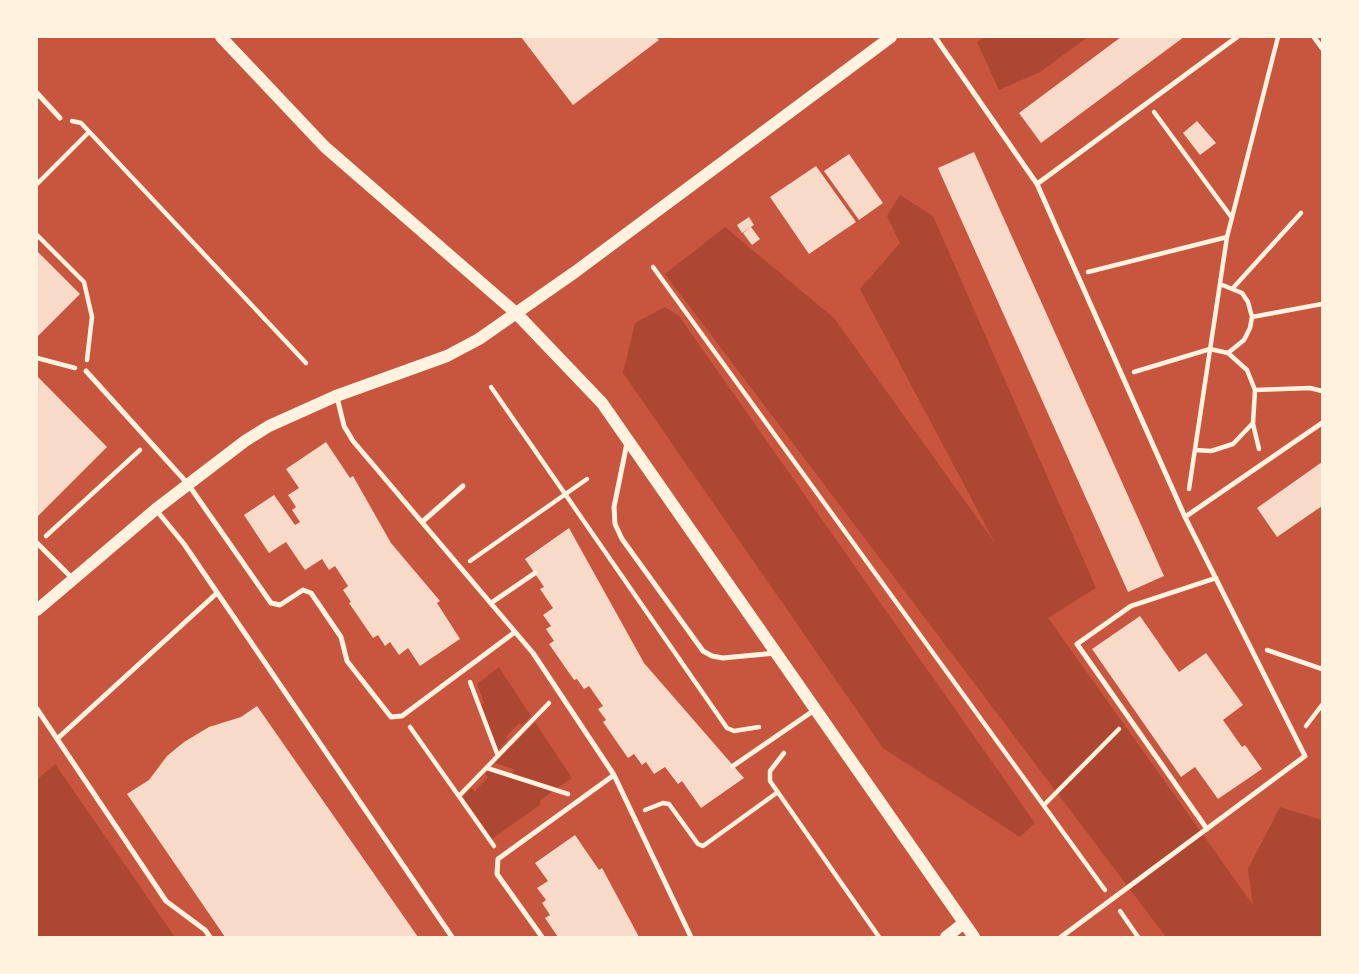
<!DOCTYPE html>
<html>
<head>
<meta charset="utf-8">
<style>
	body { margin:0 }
	#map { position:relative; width:1359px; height:974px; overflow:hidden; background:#c8553d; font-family:Arial,sans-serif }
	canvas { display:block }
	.frame { position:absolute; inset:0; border:38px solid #fff3e0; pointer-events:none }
</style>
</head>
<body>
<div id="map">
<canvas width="1359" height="974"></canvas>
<div class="frame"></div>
</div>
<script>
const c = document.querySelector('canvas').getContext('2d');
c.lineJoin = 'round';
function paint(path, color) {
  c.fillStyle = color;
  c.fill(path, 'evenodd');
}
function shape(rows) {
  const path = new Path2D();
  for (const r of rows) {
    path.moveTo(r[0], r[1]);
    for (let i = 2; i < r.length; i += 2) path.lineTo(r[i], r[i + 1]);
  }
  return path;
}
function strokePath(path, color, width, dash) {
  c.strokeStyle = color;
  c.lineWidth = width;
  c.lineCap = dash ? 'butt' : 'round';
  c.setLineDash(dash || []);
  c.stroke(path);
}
const green = shape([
	[984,37,1088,37,1040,72,999,90,977,42],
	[900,195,933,216,1096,588,1048,618,1253,905,1248,869,1280,807,1322,820,1322,937,1166,937,665,274,725,227,834,318,995,543,860,289,900,243,887,216],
	[665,307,679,316,1035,823,1020,837,883,748,623,373,635,323],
	[499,667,531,716,522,725,519,723,506,737,508,739,498,750,481,705,484,703,477,684],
	[535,722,572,778,557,788,512,774,514,769,495,763],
	[55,764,175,937,37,937,37,780],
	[489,770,553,791,540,801,541,804,492,839,463,797,471,788,475,791,488,777,485,774]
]);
const building = shape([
	[521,37,656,37,659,40,573,105],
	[1121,37,1184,37,1041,143,1019,113],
	[1197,121,1216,143,1200,155,1183,133],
	[974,152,1164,576,1128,592,938,168],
	[849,154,883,203,859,220,824,171],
	[816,166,856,222,809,254,770,197],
	[749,217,754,225,742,233,737,225],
	[751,227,760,239,752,245,743,233],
	[37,251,80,294,37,337],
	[37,376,107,447,37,517],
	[326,442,350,478,353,476,391,543,440,601,437,603,460,639,420,666,408,648,399,655,390,642,385,646,378,635,373,638,349,603,351,602,343,590,348,586,335,566,329,570,322,559,305,570,286,542,269,553,244,515,274,495,295,525,300,522,292,510,296,507,288,495,299,488,286,469],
	[1322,462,1322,506,1277,537,1257,508],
	[569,528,644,663,744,778,701,808,682,781,678,784,665,767,654,774,646,762,642,765,634,754,628,758,603,722,606,720,598,709,603,706,589,686,584,689,577,679,574,680,549,644,554,641,546,629,551,626,543,615,553,608,540,589,544,587,525,559],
	[1140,616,1179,672,1206,653,1243,705,1223,720,1242,747,1245,745,1262,769,1218,799,1195,767,1181,777,1092,649],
	[257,706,418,937,225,937,127,794,149,780,167,756,184,742,209,727,241,717],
	[575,835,599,870,602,868,639,937,558,937,545,918,550,915,542,903,546,900,537,888,548,881,535,863]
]);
const path = shape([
	[1154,112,1232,218],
	[72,121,81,123,306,363],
	[37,184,89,132],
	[37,235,84,282,92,317,87,360],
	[653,267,1105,890],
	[1088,272,1227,237],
	[1220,284,1242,293,1248,302,1252,317,1250,328,1244,340,1228,353],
	[1233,288,1301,213],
	[1252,317,1322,304],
	[37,358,75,368],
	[1134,372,1210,349,1228,353,1247,370,1255,390,1310,388,1322,391],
	[491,387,727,728,734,731,759,727],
	[1253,424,1259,449],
	[1195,450,1211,451,1233,444,1253,423,1255,390],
	[1189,489,1227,237,1278,37],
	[46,536,140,450],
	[470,561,587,479],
	[1267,650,1322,669],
	[470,682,498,756],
	[1306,726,1322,705],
	[410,727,494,846],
	[784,753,770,771,770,781,879,937],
	[487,768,568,794],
	[459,796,549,703],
	[1044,805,1119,729],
	[645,810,663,803,669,804,698,844,703,846,778,792],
	[1120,911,1138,937]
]);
const service = shape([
	[935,37,1037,184],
	[1314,37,1322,48],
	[37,93,60,118],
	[86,371,188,484,271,603,280,605,303,590,311,593,341,637,347,661,391,717,402,716,515,632],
	[337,397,344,426,353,441,533,653,614,775,691,937],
	[627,443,614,507,615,524,622,539,703,651,712,656,723,658,776,653],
	[157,511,184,544,452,937],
	[1185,517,1322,423],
	[422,522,463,486],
	[37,543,73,579],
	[491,603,535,573],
	[37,709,166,901,205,930,210,937],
	[57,739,217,593],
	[733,766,816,709],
	[1207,829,1077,644,1131,606,1216,578],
	[542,937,497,874,498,859,614,775],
	[1061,937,1305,756,1185,517,1037,184,1237,37]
]);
const tertiary = shape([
	[221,37,325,147,516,313,602,403,974,937],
	[37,610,156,509,245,441,269,426,336,396,447,356,479,339,575,272,891,37],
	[946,937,964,923]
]);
paint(green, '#ae4732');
paint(building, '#f7dbc8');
strokePath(path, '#fff3e0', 4.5);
strokePath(service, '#fff3e0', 5);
strokePath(tertiary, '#fff3e0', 12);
</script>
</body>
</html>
